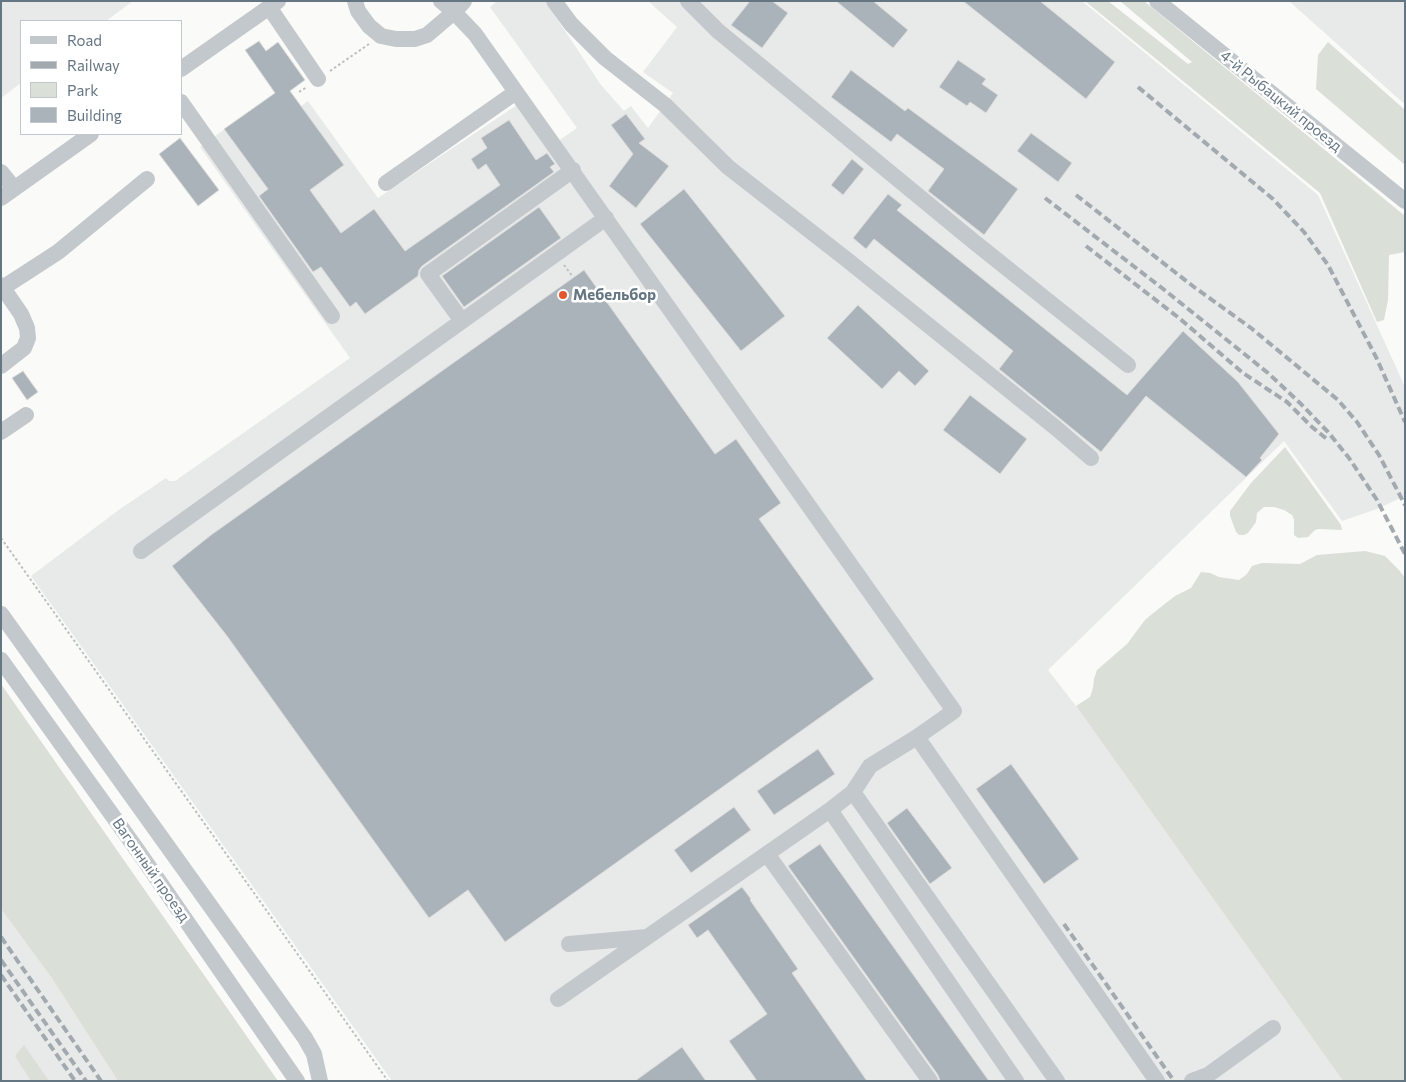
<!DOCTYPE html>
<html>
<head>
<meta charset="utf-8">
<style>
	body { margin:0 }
	#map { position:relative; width:1406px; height:1082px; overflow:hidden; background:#fafaf8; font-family:Commissioner,sans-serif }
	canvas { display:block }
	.frame { position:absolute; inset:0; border:2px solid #657683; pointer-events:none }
	.legend { position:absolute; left:20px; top:20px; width:162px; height:115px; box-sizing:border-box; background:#fff; border:1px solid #c1c8cd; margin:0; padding:6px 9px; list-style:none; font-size:15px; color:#657683 }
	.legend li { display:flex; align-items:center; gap:10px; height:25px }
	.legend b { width:25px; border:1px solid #c1c8cd }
</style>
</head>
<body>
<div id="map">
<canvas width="1406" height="1082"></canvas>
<div class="frame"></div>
<ul class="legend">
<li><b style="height:6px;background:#c3c8cc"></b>Road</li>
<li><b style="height:6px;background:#a2aab0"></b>Railway</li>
<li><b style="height:14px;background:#dadfd7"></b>Park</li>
<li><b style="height:14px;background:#aab3b9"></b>Building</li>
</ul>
</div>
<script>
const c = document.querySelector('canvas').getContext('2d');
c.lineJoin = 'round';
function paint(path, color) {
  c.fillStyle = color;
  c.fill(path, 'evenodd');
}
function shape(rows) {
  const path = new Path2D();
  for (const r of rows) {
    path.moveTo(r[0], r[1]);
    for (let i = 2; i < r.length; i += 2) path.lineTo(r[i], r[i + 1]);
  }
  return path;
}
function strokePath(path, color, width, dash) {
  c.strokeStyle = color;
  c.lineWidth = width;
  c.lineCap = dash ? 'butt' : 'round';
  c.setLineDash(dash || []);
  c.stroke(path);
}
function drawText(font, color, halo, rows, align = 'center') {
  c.font = font + ' Commissioner,sans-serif';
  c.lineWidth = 5;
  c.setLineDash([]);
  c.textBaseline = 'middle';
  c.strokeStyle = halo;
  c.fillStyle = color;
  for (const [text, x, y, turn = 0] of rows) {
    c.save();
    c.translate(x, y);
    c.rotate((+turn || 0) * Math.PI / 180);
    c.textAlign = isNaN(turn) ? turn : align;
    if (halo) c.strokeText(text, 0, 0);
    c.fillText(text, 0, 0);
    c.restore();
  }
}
const built = shape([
	[1,1,133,1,106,21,21,21,21,83,1,98],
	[497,1,545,1,601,85,624,111,631,106,648,128,673,93,643,72,677,27,648,1,1082,1,1318,195,1405,387,1405,496,1377,509,1342,521,1284,441,1048,670,1076,706,1343,1081,392,1081,31,576,120,509,166,478,169,481,175,481,350,358,200,147,286,85,301,106,308,101,378,198,517,105,548,148,577,128,490,7],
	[1289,1,1405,1,1405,104,1401,101],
	[1,909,51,977,118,1081,1,1081]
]);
const green = shape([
	[1085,1,1108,1,1188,64,1192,62,1120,1,1144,1,1405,216,1405,252,1389,255,1388,300,1384,320,1377,322,1320,193],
	[1328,42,1405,110,1405,165,1316,89,1318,55],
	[1285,447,1341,525,1342,530,1319,529,1315,530,1308,537,1298,538,1294,535,1294,519,1292,515,1284,510,1274,507,1264,507,1257,513,1256,522,1248,533,1244,535,1239,535,1236,532,1230,516,1230,511,1251,483],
	[1365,551,1385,556,1399,570,1405,578,1405,1081,1343,1081,1076,706,1090,697,1093,688,1094,679,1097,670,1127,644,1145,620,1152,614,1175,596,1191,588,1201,572,1210,573,1219,577,1239,580,1247,574,1252,566,1262,563,1300,564,1317,555],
	[1,684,278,1081,118,1081,51,977,1,909],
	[24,1045,49,1081,31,1081,15,1056]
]);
const building = shape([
	[750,1,772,1,788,13,762,48,731,25,750,1],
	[836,1,873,1,908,30,893,48,836,1],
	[963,1,1040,1,1115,62,1086,99,963,1],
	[259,41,266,51,278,42,305,80,290,91,344,165,310,190,341,233,374,209,405,251,500,185,486,164,478,170,471,159,487,148,481,138,509,120,536,160,547,153,555,164,550,167,554,172,422,266,419,270,418,276,365,314,356,302,350,307,321,267,313,272,259,196,268,189,224,129,275,93,245,50,259,41],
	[958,60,986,79,982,84,998,95,986,113,970,102,967,106,939,87,958,60],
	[851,70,905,111,908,108,1018,189,984,235,928,191,944,169,897,134,891,142,831,97,851,70],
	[626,114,645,139,639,143,669,166,636,208,609,186,633,154,611,125,626,114],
	[1031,133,1072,163,1058,182,1017,151,1031,133],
	[180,138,219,190,198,206,159,154,180,138],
	[852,159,864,169,843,195,831,185,852,159],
	[684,189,785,316,741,351,640,224,684,189],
	[888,194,902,205,897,210,1127,395,1183,331,1238,382,1279,434,1260,458,1262,460,1246,477,1146,396,1101,452,999,369,1013,351,874,239,866,249,853,238,888,194],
	[539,207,561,238,464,307,442,276,539,207],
	[584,270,715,454,736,439,781,503,759,519,874,679,505,942,468,890,429,918,227,636,172,566,211,535,584,270],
	[858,305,929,371,915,386,899,371,882,389,827,338,858,305],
	[23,371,38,392,27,400,12,378,23,371],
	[970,395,1027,439,1000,474,943,430,970,395],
	[818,749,835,774,774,815,757,791,818,749],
	[1011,764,1079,859,1044,884,976,789,1011,764],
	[734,807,751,830,691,873,674,850,734,807],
	[907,808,952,868,930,884,887,823,907,808],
	[820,844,989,1081,940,1081,938,1075,788,866,820,844],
	[742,887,751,899,750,900,798,969,792,973,867,1081,757,1081,729,1041,767,1014,708,930,697,938,688,925,742,887],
	[682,1047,706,1081,635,1081,682,1047]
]);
const path = shape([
	[330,71,369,44],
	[299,92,307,87],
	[564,265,573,277],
	[1,538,388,1081]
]);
const minor = shape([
	[355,1,358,11,369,26,381,36,396,39,415,39,427,35,454,12,464,1],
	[441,1,454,12,475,34,954,711,917,737,870,766,853,792,830,810,558,999],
	[554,1,571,24,605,58,665,105,728,167,846,259,1056,428,1091,458],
	[688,1,718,31,973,241,1128,365],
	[1157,1,1405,201],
	[269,7,318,79],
	[181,69,278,1],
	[181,102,332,316],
	[1,172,14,188],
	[386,183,516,92],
	[1,198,91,134],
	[1,285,21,314,27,328,28,338,24,348,1,366],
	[4,287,58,252,147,179],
	[462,321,428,274,573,170],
	[1,432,26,415],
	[141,551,606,218],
	[1,614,305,1038,314,1054,320,1081],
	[1,660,138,851,297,1081],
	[917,737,1157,1081],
	[853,792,1057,1081],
	[830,810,1016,1081],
	[767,854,930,1081],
	[569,944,647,937],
	[1192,1081,1208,1075,1273,1028]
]);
const rail = shape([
	[1138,87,1273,199,1304,232,1328,265,1376,357,1405,422],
	[1076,195,1194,287,1251,328,1338,400,1357,422,1379,455,1405,505],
	[1045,198,1162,288,1268,373,1300,403,1328,432,1349,458,1377,500,1405,554],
	[1086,246,1179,318,1243,373,1287,402,1312,427,1328,440],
	[1064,924,1174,1081],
	[1,937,101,1081],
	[1,960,86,1081],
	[1,975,75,1081]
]);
const markers = [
	[563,295,5,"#e4572e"]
];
const streetNames = [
	["4-й Рыбацкий проезд",1281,101,39],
	["Вагонный проезд",151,870,55]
];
const poiNames = [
	["Мебельбор",573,295]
];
paint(built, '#e8e9e9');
paint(green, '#dadfd7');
paint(building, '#aab3b9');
strokePath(building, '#dcdcda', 1);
strokePath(path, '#bbbfc2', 2, [2.5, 2.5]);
strokePath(minor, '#c3c8cc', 16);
strokePath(rail, '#a2aab0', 4, [8, 4]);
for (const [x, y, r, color] of markers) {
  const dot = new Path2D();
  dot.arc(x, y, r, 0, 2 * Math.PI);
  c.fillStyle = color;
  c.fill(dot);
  strokePath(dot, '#fff', 2);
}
drawText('15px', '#657683', '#fff', streetNames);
drawText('bold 15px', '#657683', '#fff', poiNames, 'left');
</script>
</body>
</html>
